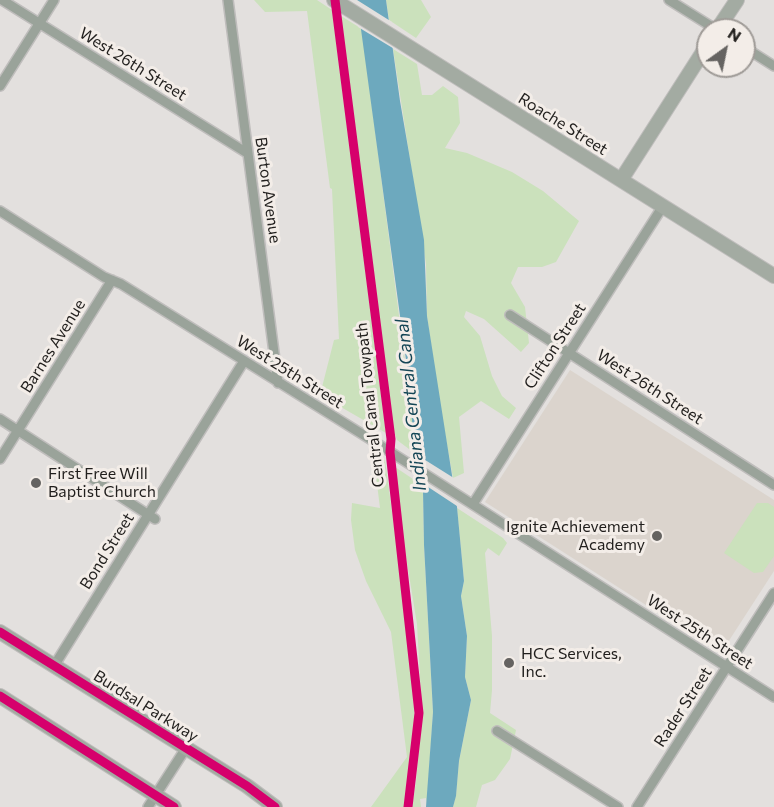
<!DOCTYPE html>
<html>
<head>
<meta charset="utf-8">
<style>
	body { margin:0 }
	#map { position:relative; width:774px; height:807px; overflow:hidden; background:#e3e0de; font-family:Commissioner,sans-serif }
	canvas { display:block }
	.north { position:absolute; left:696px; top:18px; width:60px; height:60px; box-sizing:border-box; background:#f3ede8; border:2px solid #9f9b97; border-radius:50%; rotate:33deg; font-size:16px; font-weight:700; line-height:24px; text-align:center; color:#211f1d }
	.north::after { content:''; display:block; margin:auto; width:21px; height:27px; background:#656361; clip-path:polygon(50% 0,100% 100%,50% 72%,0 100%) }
</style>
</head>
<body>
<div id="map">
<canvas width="774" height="807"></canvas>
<div class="north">N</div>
</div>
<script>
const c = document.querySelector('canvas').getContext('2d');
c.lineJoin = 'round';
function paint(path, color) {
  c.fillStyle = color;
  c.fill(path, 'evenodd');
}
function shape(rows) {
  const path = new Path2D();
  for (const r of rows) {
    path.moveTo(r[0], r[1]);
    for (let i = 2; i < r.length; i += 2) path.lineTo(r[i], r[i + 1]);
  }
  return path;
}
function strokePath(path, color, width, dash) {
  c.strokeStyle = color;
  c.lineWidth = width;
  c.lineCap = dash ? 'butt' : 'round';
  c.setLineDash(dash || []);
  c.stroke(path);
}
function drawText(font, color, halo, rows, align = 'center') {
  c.font = font + ' Commissioner,sans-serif';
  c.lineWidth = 6;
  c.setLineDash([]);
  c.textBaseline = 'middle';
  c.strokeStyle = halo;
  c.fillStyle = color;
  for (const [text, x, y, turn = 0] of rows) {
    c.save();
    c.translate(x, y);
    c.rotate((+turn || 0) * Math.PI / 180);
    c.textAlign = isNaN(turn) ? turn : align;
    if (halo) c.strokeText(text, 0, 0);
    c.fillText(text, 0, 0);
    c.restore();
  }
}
const built = shape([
	[570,370,774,500,774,571,721,653,485,502]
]);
const green = shape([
	[254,0,317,0,332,10,386,433,320,395,334,340,339,339,332,189,330,188,307,11,265,12],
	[386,0,421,0,431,17,416,38,389,20],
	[341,16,362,29,417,455,397,440,393,428],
	[393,49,417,64,422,95,432,95,443,86,458,97,460,123,445,148,467,153,512,172,543,191,579,221,556,262,542,267,518,267,511,283,525,307,529,343,521,352,484,319,466,311,464,317,480,336,492,376,502,396,516,408,509,419,481,401,459,417,464,473,453,478,439,401,427,316,426,264],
	[373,452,385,460,409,638,414,708,414,737,404,807,371,807,407,757,391,632,366,581,355,550,351,520,352,503,380,508],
	[395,467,422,485,423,491,424,545,433,712,427,804,426,798,420,799,421,807,412,807,416,782,422,713,417,624,402,532],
	[757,503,768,503,774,507,774,556,763,572,754,573,724,553],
	[457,508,503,538,507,543,499,556,488,548,485,553,492,636,492,690,490,713,516,730,510,759,495,780,482,785,476,807,453,807,456,795,459,761,471,700,465,677,467,636,461,596,464,581]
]);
const water = shape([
	[357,0,386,0,400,101,424,240,427,316,457,507,464,581,461,596,467,636,465,677,471,700,459,761,456,796,453,807,426,807,433,712,424,545,423,491,413,431,407,367]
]);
const pier = shape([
	[354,0,357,0,392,22,396,50,358,27],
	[414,453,457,480,460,508,419,481]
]);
const street = shape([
	[2,0,247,153],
	[228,0,278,383],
	[669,0,717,30],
	[744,47,774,66],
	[0,86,54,0],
	[0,211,104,277,121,284,378,444,774,697],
	[510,315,774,485],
	[0,419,155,519],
	[0,459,112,280],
	[473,504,663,206],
	[54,666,244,361],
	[497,731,618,807],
	[148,807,186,748],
	[637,807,774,593]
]);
const secondary = shape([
	[334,0,774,276],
	[717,30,737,0],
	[621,180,708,44],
	[0,632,247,786,275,807],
	[0,696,174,807]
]);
const cycleway = shape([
	[335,0,391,439,390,452,419,713,408,807],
	[0,632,247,786,275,807],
	[0,696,174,807]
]);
const markers = [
	[36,483,6,"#656361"],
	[657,536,6,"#656361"],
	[509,663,6,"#656361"]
];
const streetNames = [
	["West 26th Street",133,64,32],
	["Roache Street",563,124,32],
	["Burton Avenue",268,190,82],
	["Barnes Avenue",53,346,-58],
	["Clifton Street",555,346,-57],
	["West 25th Street",290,372,32],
	["West 26th Street",650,387,33],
	["Central Canal Towpath",370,405,-96],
	["Bond Street",107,551,-58],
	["West 25th Street",700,632,33],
	["Burdsal Parkway",146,706,32],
	["Rader Street",683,707,-57]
];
const poiNames = [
	["First Free Will",48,474],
	["Baptist Church",48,492],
	["Ignite Achievement",645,527,"right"],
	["Academy",645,545,"right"],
	["HCC Services,",521,654],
	["Inc.",521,672]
];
const waterNames = [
	["Indiana Central Canal",411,405,-96]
];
paint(built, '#dbd4cd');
paint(green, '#cbe1bc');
paint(water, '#6da9be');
paint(pier, '#e3e0de');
strokePath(street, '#bfbdbc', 12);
strokePath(secondary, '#bfbdbc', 16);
strokePath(street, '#9aa39a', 9);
strokePath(secondary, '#a3aba2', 14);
strokePath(cycleway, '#d6006c', 9);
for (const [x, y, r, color] of markers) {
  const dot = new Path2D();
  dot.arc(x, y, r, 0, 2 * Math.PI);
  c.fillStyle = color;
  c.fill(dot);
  strokePath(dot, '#f3ede8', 2);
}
drawText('16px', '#211f1d', '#f3ede8', streetNames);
drawText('16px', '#211f1d', '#f3ede8', poiNames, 'left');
drawText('italic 18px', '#144656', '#f3ede8', waterNames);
</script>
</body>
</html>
